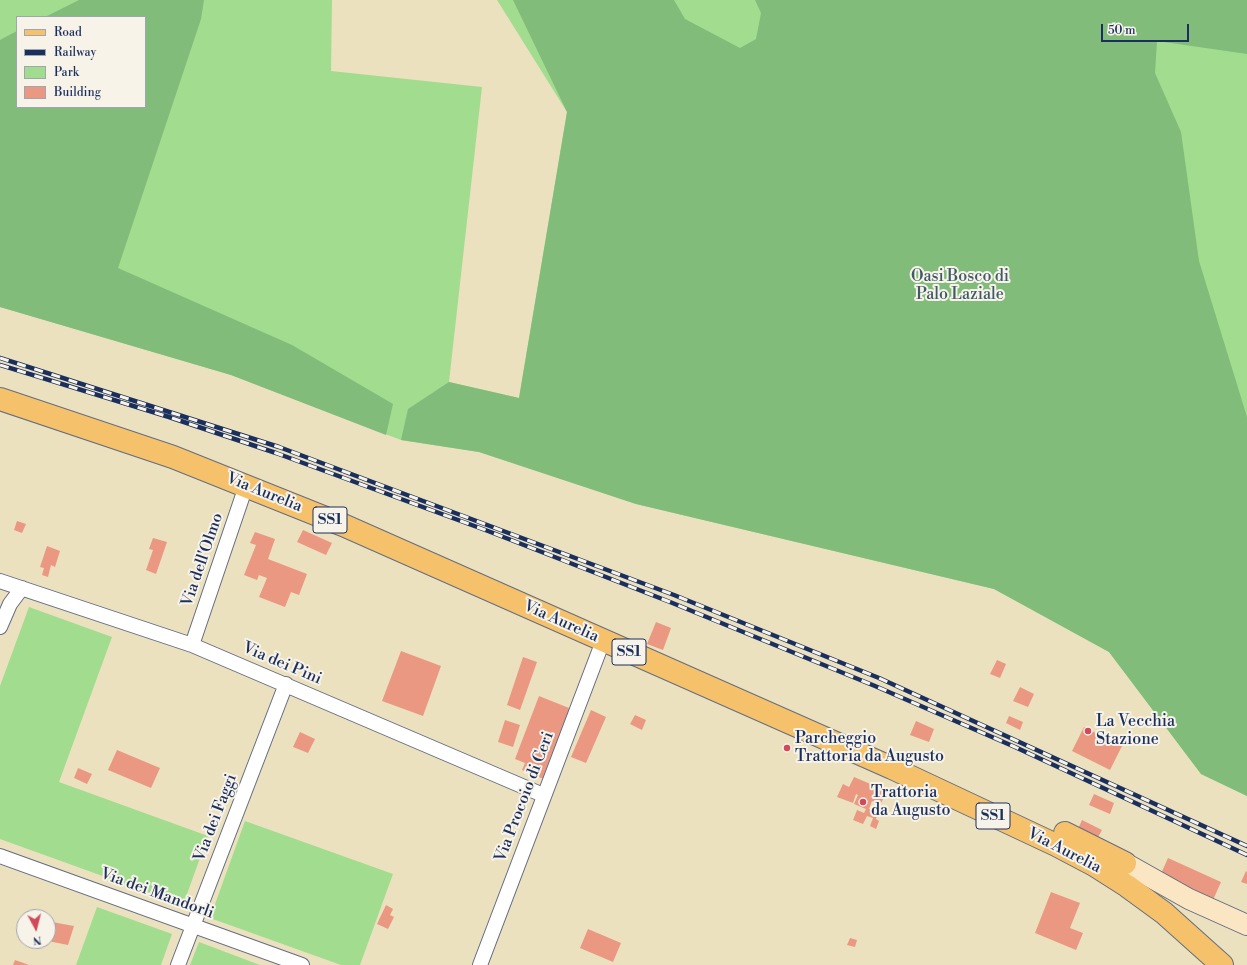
<!DOCTYPE html>
<html>
<head>
<meta charset="utf-8">
<style>
	body { margin:0 }
	#map { position:relative; width:1247px; height:965px; overflow:hidden; background:#ebe1bf; font-family:"Libre Bodoni",serif }
	canvas { display:block }
	.legend { position:absolute; left:16px; top:16px; width:130px; height:92px; box-sizing:border-box; background:#f7f3e8; border:1px solid #9fa5b1; margin:0; padding:5px 7px; list-style:none; font-size:12px; color:#1b2f5e }
	.legend li { display:flex; align-items:center; gap:8px; height:20px }
	.legend b { width:20px; border:1px solid #9fa5b1 }
	.north { position:absolute; left:16px; top:909px; width:40px; height:40px; box-sizing:border-box; background:#f7f3e8; border:1px solid #9fa5b1; border-radius:50%; rotate:173deg; font-size:11px; font-weight:700; line-height:16px; text-align:center; color:#1b2f5e }
	.north::after { content:''; display:block; margin:auto; width:14px; height:18px; background:#d1495b; clip-path:polygon(50% 0,100% 100%,50% 72%,0 100%) }
	.scale { position:absolute; left:1101px; top:24px; width:88px; height:18px; box-sizing:border-box; border:2px solid #1b2f5e; border-top:0; padding-left:5px; font-size:12px; line-height:14px; white-space:nowrap; color:#1b2f5e; -webkit-text-stroke:3px #f7f3e8; paint-order:stroke }
</style>
</head>
<body>
<div id="map">
<canvas width="1247" height="965"></canvas>
<ul class="legend">
<li><b style="height:5px;background:#f5c16b"></b>Road</li>
<li><b style="height:5px;background:#1b2f5e"></b>Railway</li>
<li><b style="height:11px;background:#a2dc8f"></b>Park</li>
<li><b style="height:11px;background:#ea9882"></b>Building</li>
</ul>
<div class="north">N</div>
<div class="scale">50 m</div>
</div>
<script>
const c = document.querySelector('canvas').getContext('2d');
c.lineJoin = 'round';
function paint(path, color) {
  c.fillStyle = color;
  c.fill(path, 'evenodd');
}
function shape(rows) {
  const path = new Path2D();
  for (const r of rows) {
    path.moveTo(r[0], r[1]);
    for (let i = 2; i < r.length; i += 2) path.lineTo(r[i], r[i + 1]);
  }
  return path;
}
function strokePath(path, color, width, dash) {
  c.strokeStyle = color;
  c.lineWidth = width;
  c.lineCap = dash ? 'butt' : 'round';
  c.setLineDash(dash || []);
  c.stroke(path);
}
function drawText(font, color, halo, rows, align = 'center') {
  c.font = font + ' "Libre Bodoni",serif';
  c.lineWidth = 4;
  c.setLineDash([]);
  c.textBaseline = 'middle';
  c.strokeStyle = halo;
  c.fillStyle = color;
  for (const [text, x, y, turn = 0] of rows) {
    c.save();
    c.translate(x, y);
    c.rotate((+turn || 0) * Math.PI / 180);
    c.textAlign = isNaN(turn) ? turn : align;
    if (halo) c.strokeText(text, 0, 0);
    c.fillText(text, 0, 0);
    c.restore();
  }
}
const green = shape([
	[0,0,332,0,331,71,482,87,449,382,519,398,567,112,497,0,1247,0,1247,796,1201,774,1109,652,994,589,636,504,479,452,401,440,231,375,0,307],
	[17,17,145,17,145,107,17,107],
	[29,607,112,637,59,782,208,836,183,905,0,839,0,686],
	[245,821,393,874,360,965,341,965,210,918],
	[97,907,172,934,161,965,76,965],
	[199,942,260,965,190,965]
]);
const forest = shape([
	[79,0,204,0,201,19,118,268,292,345,393,404,386,435,231,375,0,307,0,40,17,31,17,107,145,107,145,17,45,17],
	[513,0,674,0,685,19,740,48,756,39,761,13,755,0,1247,0,1247,54,1157,41,1155,73,1181,132,1199,261,1247,417,1247,796,1201,774,1109,652,994,589,636,504,479,452,401,440,408,409,449,382,519,398,567,112]
]);
const building = shape([
	[17,521,26,524,22,533,14,530],
	[303,530,332,543,326,555,297,542],
	[255,532,275,539,268,559,307,574,299,595,291,592,285,607,259,597,267,578,259,575,257,580,244,575,256,545,250,543],
	[153,538,167,542,156,574,146,570,153,550,149,549],
	[47,546,60,551,55,567,51,565,48,577,42,575,44,568,40,567],
	[656,622,671,628,663,650,647,644],
	[401,651,441,666,423,716,382,701],
	[523,657,537,662,520,710,507,705],
	[997,660,1006,664,1000,678,990,674],
	[1020,687,1034,694,1028,707,1013,701],
	[539,696,574,710,546,780,522,770,525,763,515,759],
	[591,710,606,717,586,763,571,757],
	[635,715,646,720,642,730,630,724],
	[1009,716,1023,722,1020,730,1006,723],
	[505,720,520,725,513,747,498,742],
	[916,721,934,729,929,742,910,735],
	[1084,727,1122,746,1110,770,1072,751],
	[300,732,315,739,308,753,293,747],
	[117,750,160,768,151,788,108,770],
	[78,768,92,774,87,784,74,778],
	[854,777,887,791,880,805,872,801,869,809,878,813,876,819,879,821,876,829,870,826,873,818,867,816,863,824,853,820,857,810,864,813,866,809,854,804,858,795,856,794,853,803,837,797,843,784,849,787],
	[1094,794,1114,803,1110,814,1089,805],
	[1082,820,1102,830,1097,839,1078,829],
	[1168,858,1221,882,1213,900,1160,876],
	[1246,871,1247,872,1247,884,1241,882],
	[1051,892,1080,903,1070,928,1083,933,1076,950,1035,933],
	[386,905,393,909,390,915,394,917,388,929,377,924],
	[52,922,74,926,68,945,48,941],
	[588,929,621,943,613,962,580,948],
	[850,938,857,940,855,947,847,945],
	[15,960,29,965,13,965]
]);
const street = shape([
	[0,581,192,645,543,795],
	[0,627,10,604,22,588],
	[192,645,246,486],
	[0,856,302,965],
	[178,965,286,684],
	[480,965,603,641]
]);
const secondary = shape([
	[1125,863,1189,899,1247,925]
]);
const primary = shape([
	[0,399,173,457,343,525,892,768,1056,845,1094,865,1127,886,1164,913,1222,965],
	[1065,833,1125,863]
]);
const rail = shape([
	[0,358,279,447,674,595,879,678,1247,846],
	[0,365,169,417,276,453,488,531,670,602,875,686,1015,747,1247,855]
]);
const markers = [
	[1088,731,4,"#d1495b"],
	[787,748,4,"#d1495b"],
	[863,802,4,"#d1495b"]
];
const shields = [
	[330,520,34],
	[629,652,34],
	[993,816,34]
];
const shieldNames = [
	["SS1",330,520],
	["SS1",629,652],
	["SS1",993,816]
];
const parkNames = [
	["Oasi Bosco di",960,277],
	["Palo Laziale",960,295]
];
const streetNames = [
	["Via Aurelia",264,493,22],
	["Via dell'Olmo",203,560,-71],
	["Via Aurelia",561,622,24],
	["Via dei Pini",282,664,23],
	["Via Procoio di Ceri",525,797,-69],
	["Via dei Faggi",216,818,-69],
	["Via Aurelia",1064,851,27],
	["Via dei Mandorli",157,894,20]
];
const poiNames = [
	["La Vecchia",1096,722],
	["Stazione",1096,740],
	["Parcheggio",795,739],
	["Trattoria da Augusto",795,757],
	["Trattoria",871,793],
	["da Augusto",871,811]
];
paint(green, '#a2dc8f');
paint(forest, '#81bc7a');
paint(building, '#ea9882');
strokePath(street, '#646d80', 16);
strokePath(secondary, '#646d80', 22);
strokePath(primary, '#646d80', 24);
strokePath(street, '#fff', 14);
strokePath(secondary, '#fbe6c4', 20);
strokePath(primary, '#f5c16b', 22);
strokePath(rail, '#1b2f5e', 4.5);
strokePath(rail, '#f7f3e8', 3, [9]);
for (const [x, y, r, color] of markers) {
  const dot = new Path2D();
  dot.arc(x, y, r, 0, 2 * Math.PI);
  c.fillStyle = color;
  c.fill(dot);
  strokePath(dot, '#f7f3e8', 1.5);
}
for (const [x, y, w] of shields) {
  const box = new Path2D();
  box.roundRect(x - w / 2, y - 13, w, 26, 3);
  c.fillStyle = '#f7f3e8';
  c.fill(box);
  strokePath(box, '#1b2f5e', 1);
}
drawText('bold 15px', '#1b2f5e', null, shieldNames);
drawText('16px', '#3d5a6a', '#f7f3e8', parkNames);
drawText('16px', '#1b2f5e', '#f7f3e8', streetNames);
drawText('16px', '#1b2f5e', '#f7f3e8', poiNames, 'left');
</script>
</body>
</html>
